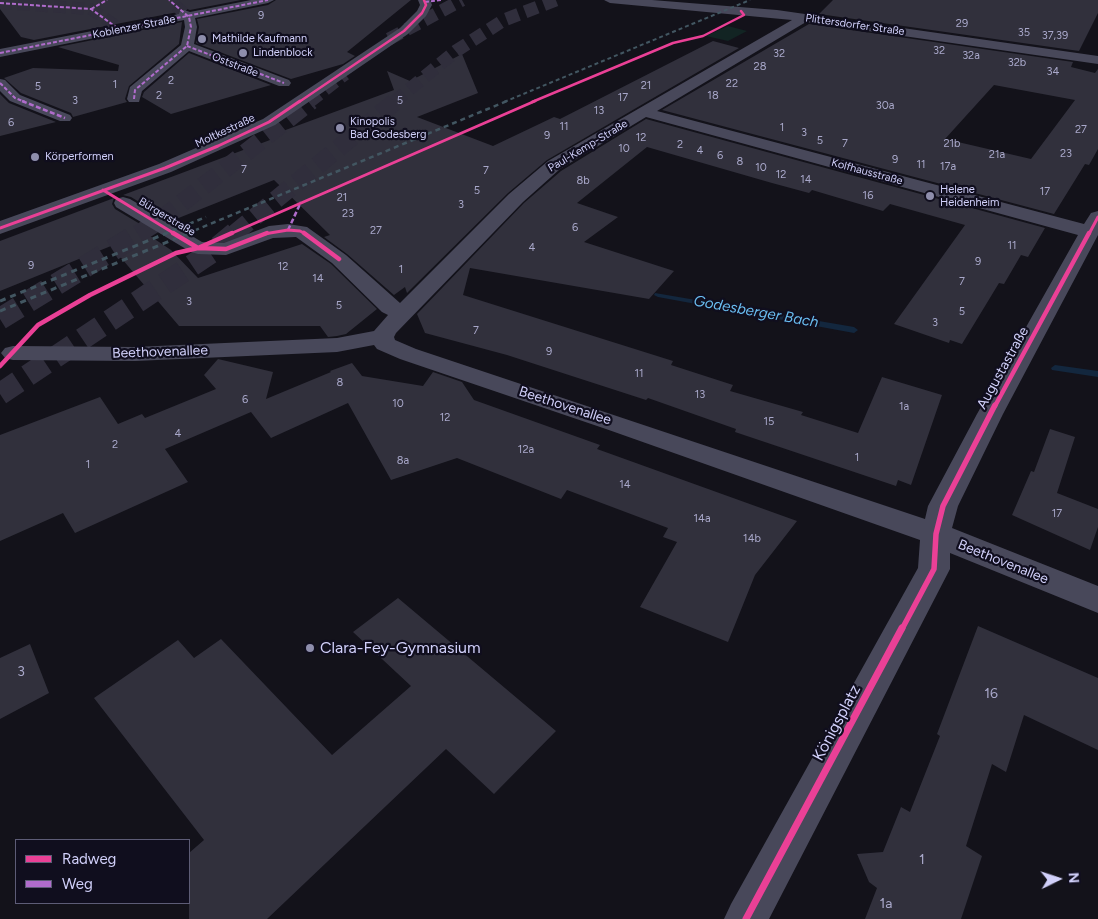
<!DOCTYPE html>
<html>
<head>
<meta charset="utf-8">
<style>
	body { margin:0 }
	#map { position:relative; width:1098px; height:919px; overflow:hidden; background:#13121a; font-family:Figtree,sans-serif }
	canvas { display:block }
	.legend { position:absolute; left:15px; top:839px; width:175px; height:65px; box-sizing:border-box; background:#100e1e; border:1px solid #5d5c76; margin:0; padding:6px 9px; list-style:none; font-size:15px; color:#d1d0fa }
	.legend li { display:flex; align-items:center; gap:10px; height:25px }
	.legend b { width:25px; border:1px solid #5d5c76 }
	.north { position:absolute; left:1033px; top:854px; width:50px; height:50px; -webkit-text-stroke:4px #100e1e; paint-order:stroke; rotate:86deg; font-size:14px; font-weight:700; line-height:20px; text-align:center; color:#d1d0fa }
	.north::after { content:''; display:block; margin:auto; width:18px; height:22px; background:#d1d0fa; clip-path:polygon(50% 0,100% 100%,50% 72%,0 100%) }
</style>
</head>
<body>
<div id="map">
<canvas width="1098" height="919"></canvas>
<ul class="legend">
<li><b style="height:6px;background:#ea4096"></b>Radweg</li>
<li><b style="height:6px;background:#b06ccc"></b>Weg</li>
</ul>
<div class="north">N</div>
</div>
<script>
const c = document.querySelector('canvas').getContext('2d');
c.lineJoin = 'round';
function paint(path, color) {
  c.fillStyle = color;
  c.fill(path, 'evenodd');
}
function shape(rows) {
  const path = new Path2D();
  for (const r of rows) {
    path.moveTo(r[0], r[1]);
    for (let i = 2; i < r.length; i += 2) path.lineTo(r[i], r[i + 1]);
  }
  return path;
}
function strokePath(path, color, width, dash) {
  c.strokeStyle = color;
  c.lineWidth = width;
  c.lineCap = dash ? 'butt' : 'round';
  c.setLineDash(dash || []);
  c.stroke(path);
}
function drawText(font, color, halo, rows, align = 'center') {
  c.font = font + ' Figtree,sans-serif';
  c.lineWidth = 4.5;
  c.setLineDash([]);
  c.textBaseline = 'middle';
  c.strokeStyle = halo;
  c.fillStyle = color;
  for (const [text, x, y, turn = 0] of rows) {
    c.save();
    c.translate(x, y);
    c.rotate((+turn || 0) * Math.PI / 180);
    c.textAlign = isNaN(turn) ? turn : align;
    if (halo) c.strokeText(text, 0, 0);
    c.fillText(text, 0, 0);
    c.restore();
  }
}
const green = shape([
	[728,26,747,31,728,41,706,36]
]);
const stream = shape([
	[655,293,854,327,858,330,854,333,658,297,654,295,655,293],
	[1055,365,1098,371,1098,377,1052,370,1051,368,1055,365]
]);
const building = shape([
	[0,0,241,0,190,10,184,8,178,12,34,40,21,37,0,9],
	[276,0,411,0,347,52,355,56,343,64,291,79,196,43,199,27,197,19,268,5],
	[833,0,1098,0,1098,13,1079,51,819,14],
	[182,22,179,44,129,86,125,99,127,102,73,117,71,113,21,93,4,78,33,68,118,71,119,65,58,47],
	[809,24,1073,62,1071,67,1095,73,1098,69,1098,149,1089,165,1085,164,1054,214,662,110],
	[994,85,1075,100,1031,159,945,139],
	[713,41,739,48,547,160,508,193,407,293,405,287,394,295,347,254,324,237,330,235,274,180,171,221,131,197,123,195,278,137,272,135,394,90,387,71,410,81,462,54,478,93,417,117,493,146,554,117,560,119],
	[189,53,271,85,171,114,142,97,144,92],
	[0,94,9,103,56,122,0,136],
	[646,119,1045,228,1028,257,1021,255,1004,284,999,283,962,344,950,340,949,343,894,324,965,225,890,204,883,211,812,190,809,193,772,183,647,147,577,203,618,217,584,242,674,271,649,299,470,268,463,295,673,361,671,365,733,385,730,391,803,412,801,415,858,433,882,377,942,395,911,485,898,480,896,486,735,432,736,429,648,398,646,400,507,355,425,333,417,314,524,203,561,171],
	[114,198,112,204,115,209,150,230,144,232,171,250,198,278,302,244,331,264,377,309,346,334,337,336,328,337,320,326,179,326,111,246,0,291,0,241],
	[218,359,273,372,266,399,331,372,330,371,352,363,362,376,423,386,433,372,462,382,474,400,600,445,597,449,797,521,755,575,728,642,640,607,677,542,663,537,668,528,567,490,561,499,457,458,391,480,348,403,271,438,251,412,165,449,188,482,75,533,63,513,0,541,0,435,100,397,118,424,142,414,145,418,216,389,204,375],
	[1050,429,1075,437,1057,493,1098,509,1098,527,1090,550,1012,515,1031,471,1034,472],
	[398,598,556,731,494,794,446,749,267,919,189,919,189,853,204,840,94,698,178,640,194,658,221,639,332,755,411,686,353,632],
	[978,626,1098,678,1098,750,1024,715,1006,772,992,764,966,846,982,856,961,919,865,919,877,888,869,882,857,854,883,852,901,807,910,812,940,736,937,734],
	[30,644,49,693,0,719,0,658]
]);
const pedestrianTunnel = shape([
	[0,3,91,9,116,26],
	[176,6,184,13]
]);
const primaryTunnelFar2 = shape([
	[389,39,462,0],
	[309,102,345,74],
	[394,102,456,51,504,20,556,0]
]);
const primaryTunnelFar1 = shape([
	[138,234,159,221,311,101],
	[234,234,396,101]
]);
const primaryTunnel = shape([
	[0,319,140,233],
	[0,394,212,252,235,233]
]);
const pedestrian = shape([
	[251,0,274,0,268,3,195,18,197,27,194,44,289,80,291,83,289,86,279,86,189,51,142,91,139,102,129,102,127,99,130,87,181,45,185,27,184,20,0,57,0,49,179,14,180,11,184,10,190,12,251,0],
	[0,79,5,80,20,95,70,115,72,118,70,121,60,121,10,101,0,91,0,79]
]);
const minor = shape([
	[604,0,652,0,777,10,1098,56,1098,64,806,22,657,111,1084,224,1091,213,1098,211,1098,235,1003,414,958,506,952,528,1098,586,1098,613,950,553,950,569,769,919,724,919,731,904,918,568,920,540,606,429,400,359,377,349,374,345,337,352,135,361,13,360,5,358,1,353,5,348,13,346,135,347,337,338,374,331,388,315,382,312,332,263,296,237,273,238,226,255,198,254,191,252,116,207,114,203,116,199,123,197,130,199,202,242,224,243,269,226,288,224,307,227,346,255,400,303,509,194,548,161,792,20,610,3,604,0],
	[646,117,1078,235,977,414,928,506,925,519,416,349,395,340,394,337,396,333,523,202,560,169,646,117]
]);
const tertiary = shape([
	[418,0,430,0,432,5,426,16,408,34,275,125,171,172,0,234,0,221,159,164,263,119,400,28,417,11,420,5,418,0]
]);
const railFar2 = shape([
	[504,102,750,0]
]);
const railFar1 = shape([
	[164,234,206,217],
	[186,234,507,101]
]);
const rail = shape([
	[0,301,167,233],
	[0,311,189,233]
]);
const quietFar1 = shape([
	[425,2,441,0],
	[0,3,91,9,120,30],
	[91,9,107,0],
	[187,46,284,83],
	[0,53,268,0],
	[0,83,15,98,25,102],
	[134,99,135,90,187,46,191,27,189,17,169,0]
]);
const quiet = shape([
	[22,101,65,118],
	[288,230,301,202]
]);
const cyclewayFar4 = shape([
	[299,102,404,31,422,13,426,5,424,0],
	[532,102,673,43,703,36,744,15,741,11]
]);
const cyclewayFar3 = shape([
	[103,190,175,234],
	[0,228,165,168,218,146,269,122,300,101],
	[230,234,535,101],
	[264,234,288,230,300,231,306,234],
	[1089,234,1098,217]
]);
const cyclewayFar2 = shape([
	[173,233,198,248,226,249,267,233],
	[304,233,339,259],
	[0,366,38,325,90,295,176,253,198,248,232,233],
	[995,406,1089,233]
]);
const cyclewayFar1 = shape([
	[902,629,934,569,936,534,943,506,995,405]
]);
const cycleway = shape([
	[746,919,902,628]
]);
const markers = [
	[202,39,5,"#8e8eac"],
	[243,53,5,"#8e8eac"],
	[340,128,5,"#8e8eac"],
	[35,157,5,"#8e8eac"],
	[930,196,5,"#8e8eac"],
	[310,648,5,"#8e8eac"]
];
const numberNames = [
	["9",261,16],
	["29",962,24],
	["35",1024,33],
	["37,39",1055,36],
	["32",939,51],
	["32",779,54],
	["32a",971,56],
	["32b",1017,63],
	["28",760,67],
	["34",1053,72],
	["2",171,81],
	["22",732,84],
	["1",115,85],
	["21",646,86],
	["5",38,87],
	["2",159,96],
	["18",713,96],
	["17",623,98],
	["3",75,101],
	["5",400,101],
	["30a",885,106],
	["13",599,111],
	["6",11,123],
	["11",564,127],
	["1",782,128],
	["27",1081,130],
	["3",804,133],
	["9",547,136],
	["12",641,138],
	["5",820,141],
	["7",845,144],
	["21b",952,144],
	["2",680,145],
	["10",624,149],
	["4",700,151],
	["23",1066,154],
	["21a",997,155],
	["6",720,156],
	["9",895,160],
	["8",740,162],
	["11",921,165],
	["17a",948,167],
	["10",761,168],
	["7",244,170],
	["7",486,171],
	["12",781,175],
	["14",806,180],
	["8b",583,181],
	["5",477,191],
	["17",1045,192],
	["16",868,196],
	["21",342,198],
	["3",461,205],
	["23",348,214],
	["6",575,228],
	["27",376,231],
	["11",1012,246],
	["4",532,248],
	["9",978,262],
	["9",31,266],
	["12",283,267],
	["1",401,270],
	["14",318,279],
	["7",962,282],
	["3",189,302],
	["5",339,306],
	["5",962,312],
	["3",935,323],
	["7",476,331],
	["9",549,352],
	["11",639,374],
	["8",340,383],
	["13",700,395],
	["6",245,400],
	["10",398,404],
	["1a",904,407],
	["12",445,418],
	["15",769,422],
	["4",178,434],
	["2",115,445],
	["12a",526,450],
	["1",857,458],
	["8a",403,461],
	["1",88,465],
	["14",625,485],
	["17",1057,514],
	["14a",702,519],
	["14b",752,539]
];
const farStreetnames = [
	["Plittersdorfer Straße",855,25,8],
	["Koblenzer Straße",134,27,-11],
	["Oststraße",235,65,21],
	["Moltkestraße",225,131,-25],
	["Paul-Kemp-Straße",588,146,-31],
	["Kolfhausstraße",867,172,15],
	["Bürgerstraße",167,217,31]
];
const farPoinames = [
	["Mathilde Kaufmann",212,39],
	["Lindenblock",253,53],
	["Kinopolis",350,122],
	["Bad Godesberg",350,135],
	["Körperformen",45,157],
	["Helene",940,190],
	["Heidenheim",940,203]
];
const streetNames = [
	["Beethovenallee",160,352,-2],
	["Augustastraße",1003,368,-61],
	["Beethovenallee",565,406,18],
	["Beethovenallee",1003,562,22]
];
const nearNumbernames = [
	["3",21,672],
	["16",991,694],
	["1",922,860],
	["1a",886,904]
];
const waterNames = [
	["Godesberger Bach",756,312,10]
];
const nearPoinames = [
	["Clara-Fey-Gymnasium",320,648]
];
const nearStreetnames = [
	["Königsplatz",837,723,-62]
];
paint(green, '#122423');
paint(stream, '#13273e');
paint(building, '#31303c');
strokePath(pedestrianTunnel, '#302e3c', 12, [12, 6]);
strokePath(primaryTunnelFar2, '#302e3c', 13, [13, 7]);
strokePath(primaryTunnelFar1, '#302e3c', 18, [18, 9]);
strokePath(primaryTunnel, '#302e3c', 22, [22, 11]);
paint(pedestrian, '#48485a');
paint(minor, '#48485a');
paint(tertiary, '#48485a');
strokePath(railFar2, '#425661', 2, [4, 3]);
strokePath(railFar1, '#425661', 2.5, [5, 4]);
strokePath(rail, '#425661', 3, [6, 5]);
strokePath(quietFar1, '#b06ccc', 2, [4, 2]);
strokePath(quiet, '#b06ccc', 2.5, [5, 2.5]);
strokePath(cyclewayFar4, '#ea4096', 2.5);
strokePath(cyclewayFar3, '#ea4096', 3);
strokePath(cyclewayFar2, '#ea4096', 4.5);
strokePath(cyclewayFar1, '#ea4096', 5.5);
strokePath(cycleway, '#ea4096', 7);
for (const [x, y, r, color] of markers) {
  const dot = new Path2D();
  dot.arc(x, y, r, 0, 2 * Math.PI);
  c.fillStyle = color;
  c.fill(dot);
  strokePath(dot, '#100e1e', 2);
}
drawText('11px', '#a9a8ca', null, numberNames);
drawText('11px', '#d1d0fa', '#100e1e', farStreetnames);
drawText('11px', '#d1d0fa', '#100e1e', farPoinames, 'left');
drawText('14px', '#d1d0fa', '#100e1e', streetNames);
drawText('14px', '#a9a8ca', null, nearNumbernames);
drawText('italic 15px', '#69bcef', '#100e1e', waterNames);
drawText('16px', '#d1d0fa', '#100e1e', nearPoinames, 'left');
drawText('16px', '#d1d0fa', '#100e1e', nearStreetnames);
</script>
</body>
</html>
